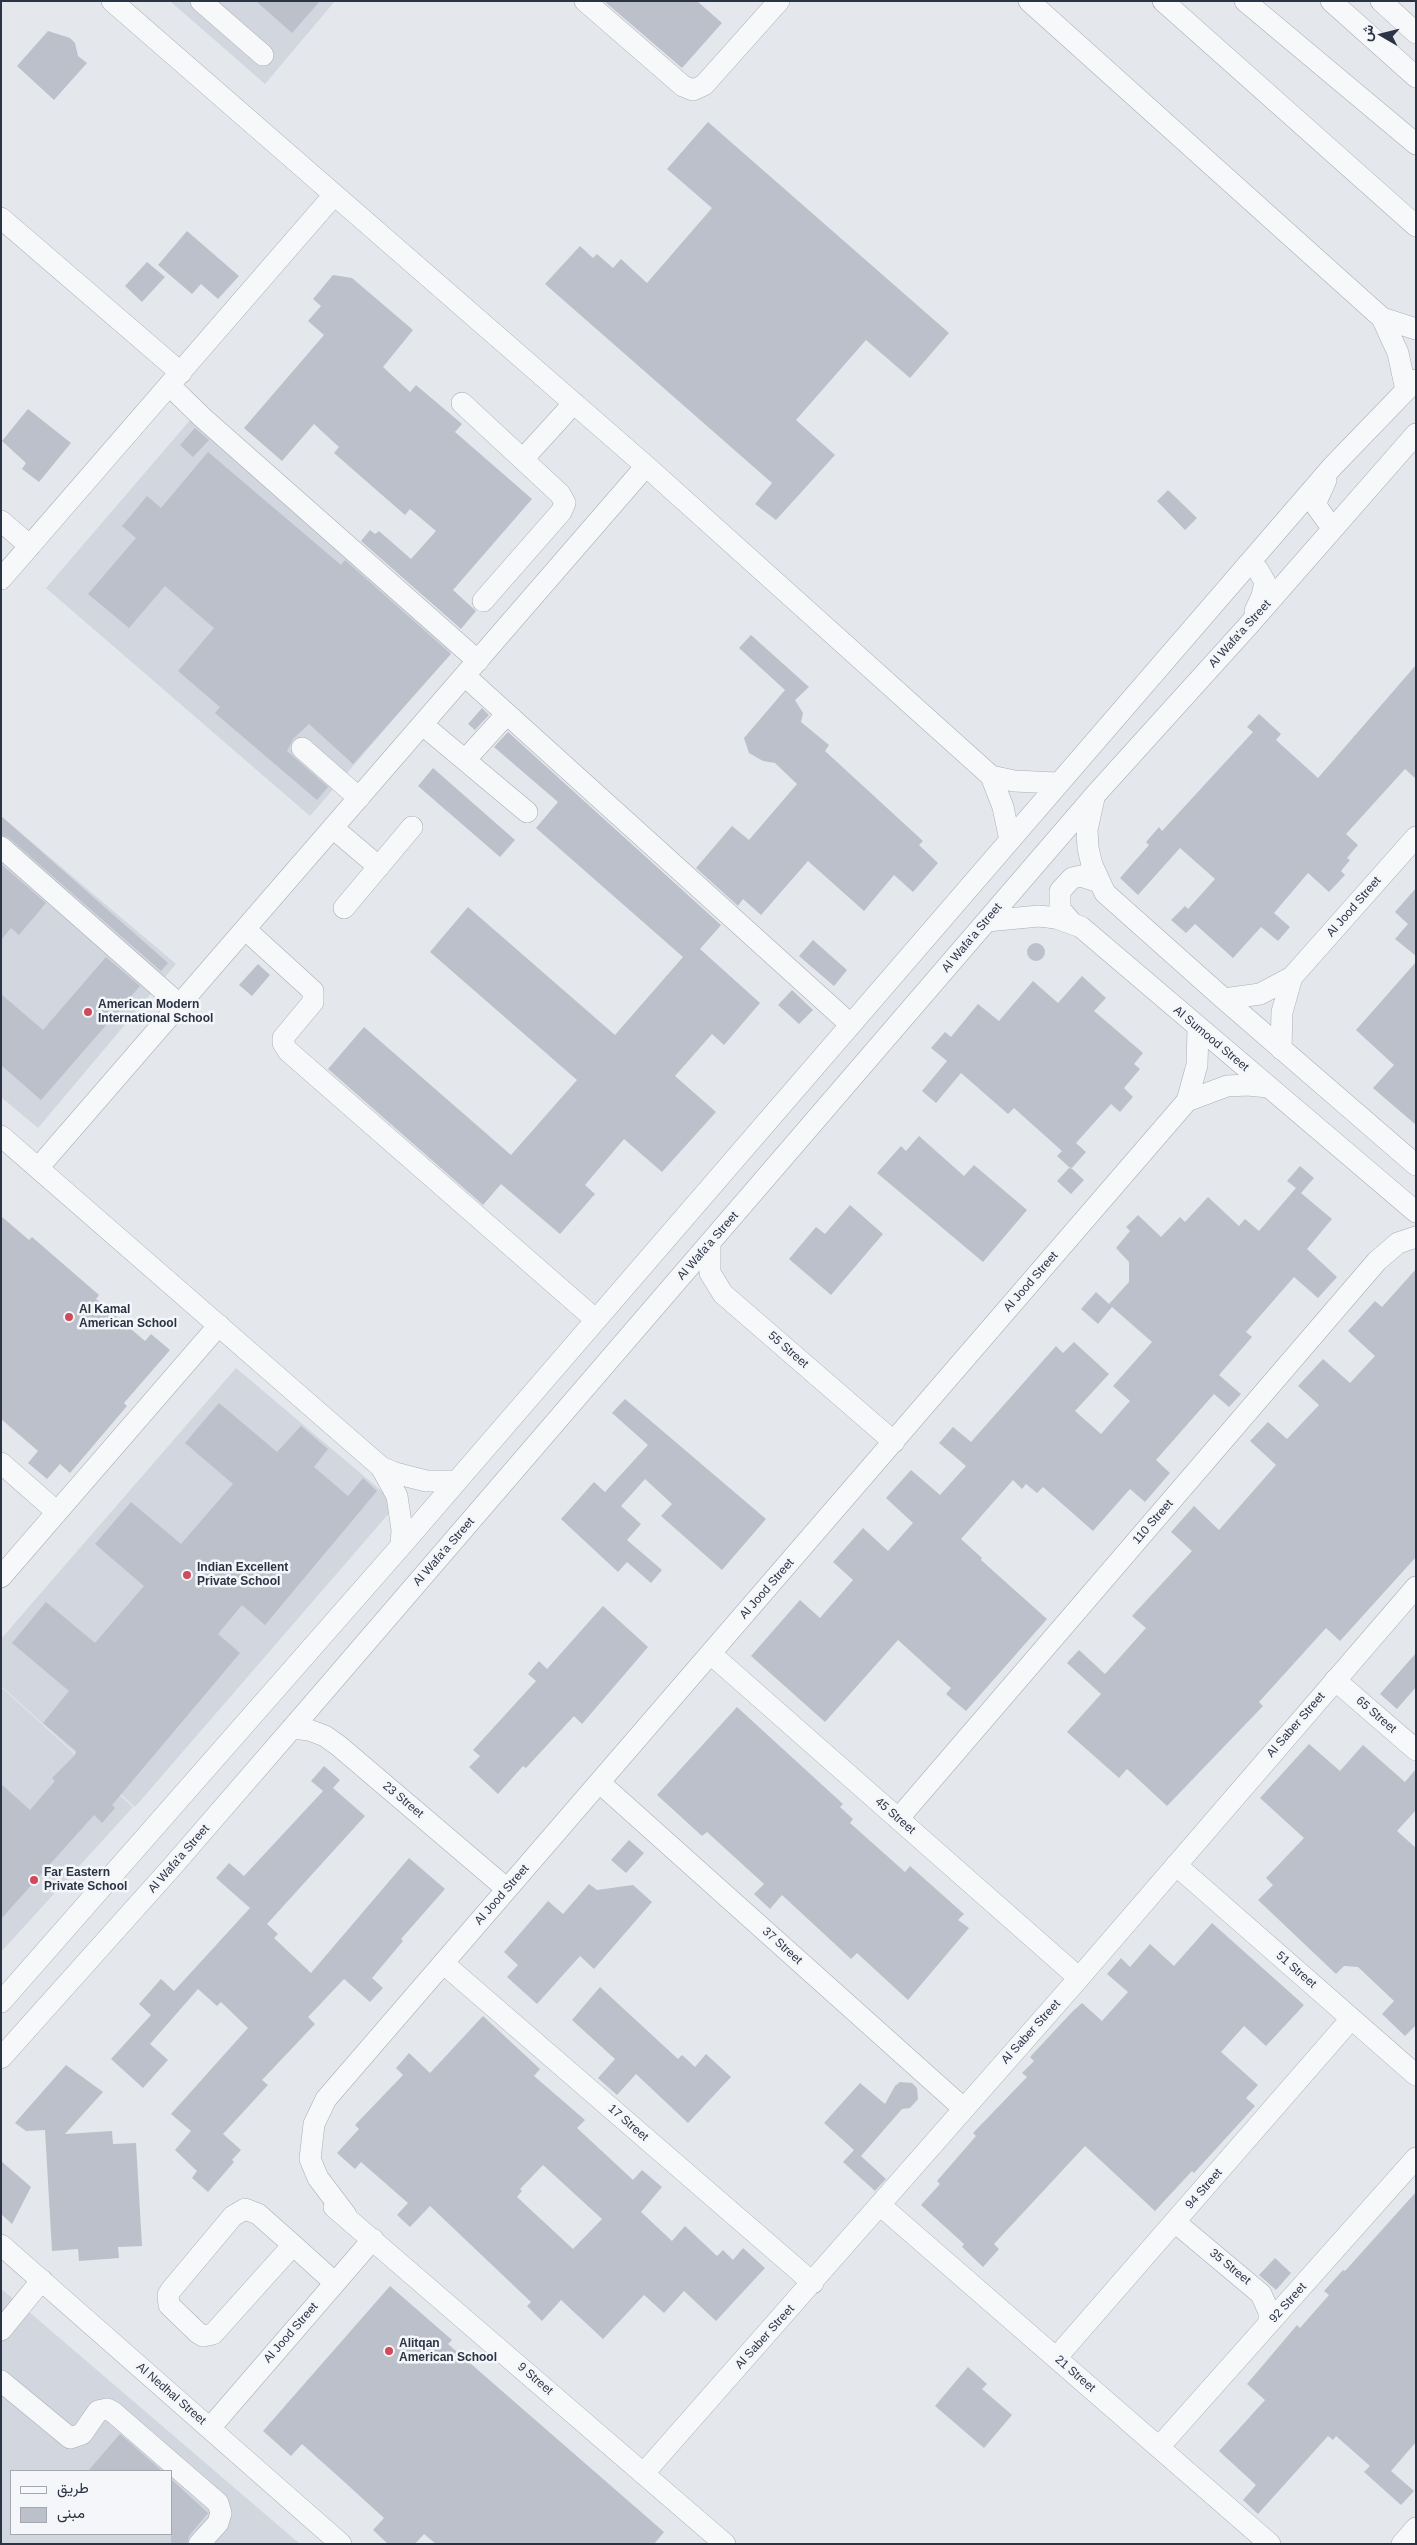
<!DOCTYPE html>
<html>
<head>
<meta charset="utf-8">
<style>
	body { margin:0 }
	#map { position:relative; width:1417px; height:2545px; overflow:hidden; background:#e4e7ec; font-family:Helvetica,Vazirmatn,sans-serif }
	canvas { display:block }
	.frame { position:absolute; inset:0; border:2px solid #2b3445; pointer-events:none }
	.legend { position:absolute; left:10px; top:2470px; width:162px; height:65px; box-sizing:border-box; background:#f4f6f9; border:1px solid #a4a8b1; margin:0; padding:6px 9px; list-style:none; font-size:15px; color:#2b3445 }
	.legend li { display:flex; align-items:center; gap:10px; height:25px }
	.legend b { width:25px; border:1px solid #a4a8b1 }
	.north { position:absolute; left:1357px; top:10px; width:50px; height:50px; -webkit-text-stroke:4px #f4f6f9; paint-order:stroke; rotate:278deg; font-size:14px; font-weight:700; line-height:20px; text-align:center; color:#2b3445 }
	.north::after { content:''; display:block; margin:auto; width:18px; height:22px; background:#2b3445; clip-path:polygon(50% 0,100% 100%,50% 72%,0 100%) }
</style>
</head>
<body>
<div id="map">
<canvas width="1417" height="2545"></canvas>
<div class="frame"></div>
<ul class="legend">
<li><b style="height:6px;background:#f7f8fa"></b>طريق</li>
<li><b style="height:14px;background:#bbc0ca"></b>مبنى</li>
</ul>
<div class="north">ش</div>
</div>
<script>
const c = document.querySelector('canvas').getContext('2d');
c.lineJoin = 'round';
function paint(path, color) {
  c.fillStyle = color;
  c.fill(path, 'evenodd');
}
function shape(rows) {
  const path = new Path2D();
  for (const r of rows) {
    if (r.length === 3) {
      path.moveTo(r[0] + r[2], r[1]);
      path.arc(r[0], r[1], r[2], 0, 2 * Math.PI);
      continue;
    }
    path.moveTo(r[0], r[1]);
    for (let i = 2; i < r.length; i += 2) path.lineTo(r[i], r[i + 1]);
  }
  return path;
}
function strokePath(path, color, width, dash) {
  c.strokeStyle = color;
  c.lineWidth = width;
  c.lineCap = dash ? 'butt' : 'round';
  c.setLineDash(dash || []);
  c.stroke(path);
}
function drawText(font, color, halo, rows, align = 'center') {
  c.font = font + ' Helvetica,sans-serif';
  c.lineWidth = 5;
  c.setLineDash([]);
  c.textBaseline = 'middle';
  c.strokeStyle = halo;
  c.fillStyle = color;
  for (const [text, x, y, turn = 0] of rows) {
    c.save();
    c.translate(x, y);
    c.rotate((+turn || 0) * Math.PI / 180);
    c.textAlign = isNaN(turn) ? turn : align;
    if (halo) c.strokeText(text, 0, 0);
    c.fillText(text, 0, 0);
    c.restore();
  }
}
const built = shape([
	[170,1,335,1,265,84],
	[191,419,455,648,310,816,46,588],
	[1,816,176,964,38,1128,1,1097],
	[236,1368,397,1504,135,1807,1,1686,1,1639],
	[1,1687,133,1807,1,1952],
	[1,2289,21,2305,300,2544,1,2544],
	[11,2471,171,2471,171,2534,11,2534]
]);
const building = shape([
	[256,1,320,1,292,33],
	[604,1,697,1,722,23,682,68],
	[48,31,70,38,75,43,78,56,87,63,54,100,17,66],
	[708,122,949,333,910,378,866,340,796,420,835,455,776,520,755,504,772,483,545,284,580,246,593,258,597,254,613,268,621,259,647,283,712,208,667,169],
	[187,231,239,276,218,299,201,284,192,294,158,265],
	[147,262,165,277,142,302,125,286],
	[333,275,352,278,413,330,383,367,410,392,416,385,462,424,455,432,532,499,453,590,476,611,461,629,361,541,370,530,375,534,379,531,411,559,436,531,410,509,405,515,334,453,339,447,314,424,282,461,244,428,324,335,308,321,321,306,313,299],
	[28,409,71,443,39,482,22,469,26,463,2,441],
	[195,428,209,440,193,457,180,445],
	[208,452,341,565,345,560,451,654,353,764,309,724,293,739,287,751,328,787,317,800,215,713,220,707,178,671,214,628,165,586,129,628,88,594,136,538,122,526,147,496,161,508],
	[1168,490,1197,518,1185,530,1157,501],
	[751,635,809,687,795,700,803,713,801,722,829,745,825,751,923,841,919,845,938,863,913,892,894,875,864,911,808,861,761,915,743,899,738,906,696,868,732,826,749,840,797,784,775,763,763,761,749,753,744,738,785,690,739,648],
	[1416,665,1416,779,1405,769,1346,834,1358,845,1347,858,1350,860,1341,871,1345,875,1329,892,1308,873,1274,913,1290,927,1278,941,1261,927,1233,958,1195,924,1186,933,1171,920,1185,906,1188,909,1215,879,1180,848,1138,895,1120,878,1149,845,1146,842,1159,827,1162,831,1253,732,1247,727,1259,714,1281,734,1276,740,1318,778],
	[482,708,489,715,475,730,468,724],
	[508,732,721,925,700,949,760,1003,724,1045,712,1034,675,1076,716,1112,662,1172,624,1139,585,1185,595,1194,560,1234,501,1184,483,1205,328,1069,364,1027,511,1155,577,1080,430,952,468,907,615,1035,683,957,536,828,558,802,494,747],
	[433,768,515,840,500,857,418,786],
	[1,816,168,963,161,971,9,838,1,835],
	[1,864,46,903,19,935,11,928,1,940],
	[1416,888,1416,956,1395,939,1408,924,1395,912],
	[813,940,847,970,834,986,799,956],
	[1036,952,9],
	[106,957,140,986,41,1100,1,1065,1,994,43,1030],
	[1416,962,1416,1125,1373,1088,1394,1065,1356,1030],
	[258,964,270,975,252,996,239,985],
	[1082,976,1106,998,1094,1011,1143,1053,1134,1064,1140,1069,1124,1088,1133,1097,1120,1112,1111,1104,1076,1143,1086,1152,1071,1169,1057,1156,1062,1151,1014,1108,1008,1114,961,1073,936,1103,922,1091,947,1061,931,1048,945,1032,951,1037,978,1004,999,1021,1033,981,1058,1003],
	[792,990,813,1010,799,1024,778,1005],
	[919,1136,964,1176,974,1165,1027,1210,983,1262,877,1173,901,1146,906,1151],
	[1300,1166,1314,1178,1301,1193,1332,1219,1307,1249,1337,1277,1318,1298,1294,1277,1246,1332,1252,1337,1219,1375,1241,1394,1229,1407,1214,1394,1156,1460,1170,1473,1145,1502,1130,1489,1093,1531,1043,1487,1037,1493,1026,1484,1022,1489,1013,1480,961,1539,982,1558,981,1560,1047,1619,966,1711,946,1694,951,1688,898,1640,825,1722,751,1656,800,1600,820,1618,853,1580,833,1562,863,1528,888,1551,913,1523,886,1498,911,1470,940,1495,966,1466,939,1443,953,1427,971,1442,1056,1346,1063,1353,1074,1342,1109,1374,1075,1411,1101,1434,1130,1401,1113,1386,1152,1342,1112,1307,1098,1324,1081,1309,1096,1292,1109,1304,1129,1282,1129,1262,1116,1248,1130,1231,1126,1227,1138,1215,1161,1237,1180,1217,1185,1222,1208,1197,1239,1226,1245,1219,1259,1231,1296,1188,1287,1181],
	[1070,1167,1084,1180,1071,1194,1057,1181],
	[850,1205,883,1234,831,1295,789,1259,816,1227,825,1234],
	[1,1216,29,1240,32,1237,99,1295,96,1299,145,1341,151,1334,170,1350,124,1403,127,1406,70,1473,60,1464,47,1479,28,1463,38,1451,1,1419],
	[1416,1269,1416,1557,1340,1641,1326,1628,1259,1702,1263,1706,1167,1806,1127,1769,1119,1778,1067,1732,1101,1694,1067,1663,1079,1650,1105,1674,1146,1628,1132,1616,1192,1551,1171,1532,1194,1506,1219,1530,1276,1465,1250,1441,1268,1422,1287,1439,1319,1405,1298,1386,1323,1359,1350,1383,1375,1356,1348,1331,1375,1301,1382,1307],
	[625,1399,766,1519,722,1570,661,1516,672,1504,645,1479,621,1506,641,1524,627,1540,662,1570,651,1583,627,1562,618,1572,561,1519,594,1482,605,1492,648,1445,612,1413],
	[219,1403,277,1452,301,1426,328,1449,314,1467,327,1478,348,1496,363,1478,377,1491,265,1625,242,1605,218,1634,240,1653,112,1805,115,1808,102,1823,94,1815,1,1919,1,1784,30,1810,55,1781,52,1778,75,1755,76,1751,43,1723,69,1691,12,1643,46,1602,95,1643,144,1586,95,1544,131,1502,181,1544,233,1484,185,1443],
	[603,1606,648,1647,582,1724,574,1716,526,1768,523,1766,498,1794,469,1767,480,1756,473,1750,536,1681,528,1674,539,1661,547,1669],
	[1416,1653,1416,1687,1397,1709,1380,1694],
	[737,1707,843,1804,840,1807,853,1819,850,1823,905,1872,910,1866,964,1914,958,1920,969,1928,908,2000,857,1953,851,1959,782,1895,770,1909,754,1894,764,1884,707,1832,702,1836,657,1795],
	[1309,1744,1340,1771,1363,1745,1405,1782,1416,1769,1416,1810,1397,1831,1416,1848,1416,2025,1405,2036,1382,2014,1394,2001,1358,1967,1344,1966,1336,1974,1258,1900,1273,1885,1266,1878,1304,1838,1260,1798],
	[324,1766,340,1780,333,1788,365,1816,267,1924,278,1934,274,1938,311,1973,409,1858,445,1889,401,1939,403,1941,372,1978,383,1988,370,2002,344,1979,308,2017,315,2024,262,2080,268,2085,223,2134,241,2150,232,2160,234,2162,208,2192,192,2178,197,2171,175,2150,191,2131,171,2114,248,2028,221,2002,217,2006,198,1989,150,2044,168,2060,143,2088,111,2059,151,2015,139,2004,161,1979,174,1991,250,1908,216,1878,229,1863,244,1876,323,1791,311,1781],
	[629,1840,644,1853,626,1873,611,1860],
	[589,1884,597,1890,633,1885,652,1902,594,1969,580,1956,537,2004,507,1977,518,1965,504,1952,548,1901,563,1914],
	[1212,1923,1304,2005,1266,2046,1244,2026,1221,2052,1258,2085,1246,2098,1255,2106,1194,2173,1192,2171,1155,2211,1085,2146,994,2244,999,2249,983,2267,962,2247,964,2244,921,2205,940,2184,937,2181,976,2136,973,2133,1027,2077,1022,2073,1034,2061,1030,2057,1072,2012,1082,2003,1102,2021,1128,1992,1107,1974,1121,1958,1130,1967,1150,1944,1174,1966],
	[600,1987,678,2059,682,2055,695,2067,706,2054,731,2077,688,2123,636,2074,617,2095,598,2078,615,2059,572,2020],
	[483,2016,540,2069,534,2076,585,2120,577,2128,633,2180,642,2170,662,2187,641,2212,672,2241,685,2226,717,2256,723,2250,733,2260,743,2248,765,2268,716,2321,684,2291,664,2313,644,2295,603,2339,561,2300,542,2321,527,2306,531,2302,430,2206,410,2227,397,2215,408,2203,361,2162,355,2169,337,2153,359,2129,355,2125,403,2075,396,2068,409,2053,430,2073],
	[543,2165,602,2219,573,2249,517,2197,522,2191,520,2189],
	[66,2065,103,2092,65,2134,112,2131,113,2144,136,2143,142,2246,118,2247,119,2258,79,2261,78,2249,52,2251,45,2130,26,2131,15,2123],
	[900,2082,912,2083,917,2088,918,2099,910,2108,902,2109,861,2156,886,2179,875,2191,843,2162,854,2150,824,2123,860,2083,885,2104,895,2086],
	[1,2161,31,2187,12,2224,1,2214],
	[1416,2192,1416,2442,1391,2471,1414,2491,1401,2505,1364,2472,1370,2466,1336,2436,1333,2440,1328,2436,1258,2514,1243,2500,1256,2485,1219,2451,1265,2400,1247,2384,1297,2325,1300,2328,1329,2295,1324,2291,1343,2270,1345,2271],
	[1275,2258,1291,2273,1276,2290,1259,2275],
	[390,2286,452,2340,448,2344,664,2532,654,2544,436,2544,424,2534,415,2544,388,2544,373,2530,384,2518,340,2478,302,2444,291,2456,263,2431],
	[968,2367,987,2384,982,2389,1012,2415,984,2448,935,2406],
	[120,2434,162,2471,88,2471],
	[171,2479,208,2513,189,2536,187,2544,171,2544]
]);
const minor = shape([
	[112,1,646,466,991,776,1003,807,1010,840],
	[201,1,263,55],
	[585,1,683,86,693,90,704,85,779,1],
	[1029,1,1382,318,1398,353,1406,390],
	[1163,1,1416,226],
	[1245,1,1416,144],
	[1331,1,1416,77],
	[1381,1,1416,33],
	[1,218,181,373],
	[1382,318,1416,329],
	[169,385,203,418,478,661],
	[462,403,560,494,565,503,561,512,483,601],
	[523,459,574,403],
	[1326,480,1317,500,1317,507,1327,521,1336,524],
	[1,521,30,546],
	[1248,564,1258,570,1265,582,1262,596,1255,611],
	[1,579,334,195],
	[465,676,850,1024],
	[423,725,527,812],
	[302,748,359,798],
	[465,760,506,715],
	[991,776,1014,781,1057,783],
	[1094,798,1087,830,1088,848,1092,865,1105,893,1224,999,1416,1165],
	[333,828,379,867],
	[1,847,180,1005],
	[344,908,412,827],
	[987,921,1039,916,1056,918,1081,927,1416,1212],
	[1072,923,1060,909,1060,891,1072,878,1081,876,1099,882],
	[245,929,313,991,313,1002,283,1038,283,1043,288,1051,596,1320],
	[1224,999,1260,994,1292,977,1416,837],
	[1281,1049,1282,1012,1292,977],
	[1187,1101,1227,1086,1248,1085,1268,1087],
	[1,1136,381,1467,395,1473,426,1481,456,1481],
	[38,1168,646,466],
	[710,1244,710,1273,723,1294,894,1442],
	[1,1463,57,1512],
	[381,1467,397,1496,402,1530,401,1546],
	[1,1577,219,1325],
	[711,1654,1079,1978],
	[1335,1680,1416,1750],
	[292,1728,309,1730,325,1736,339,1746,507,1889],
	[600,1783,963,2108],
	[898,1819,1377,1261,1398,1243,1416,1237],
	[1176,1865,1416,2075],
	[443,1963,813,2283],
	[1,2002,401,1546,1332,467,1416,380],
	[1,2058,171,1868,313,1704,1095,795,1247,627,1416,434],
	[880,2205,1270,2544],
	[334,2207,725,2544],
	[346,2215,318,2178,310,2159,314,2124,326,2099,1187,1101,1197,1065,1198,1029],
	[1175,2222,1261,2294,1269,2312,1269,2323],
	[1,2245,341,2544],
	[293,2245,213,2334,203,2336,198,2333,169,2305,168,2295,171,2290,233,2216,245,2209,258,2214,293,2245,335,2283],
	[1,2330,42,2280],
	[1056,2358,1351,2019],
	[1,2381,70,2438,82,2434,98,2411,107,2409,113,2412,218,2503,221,2513,218,2523,199,2544],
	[210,2428,373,2239],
	[1159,2447,1416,2158],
	[644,2473,1079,1978,1416,1587],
	[1402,2544,1416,2528]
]);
const markers = [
	[88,1012,5,"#d1495b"],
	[69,1317,5,"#d1495b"],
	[187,1575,5,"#d1495b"],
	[34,1880,5,"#d1495b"],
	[389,2351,5,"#d1495b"]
];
const streetNames = [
	["Al Wafa'a Street",1240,634,-48],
	["Al Jood Street",1354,907,-49],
	["Al Wafa'a Street",972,938,-50],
	["Al Sumood Street",1211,1039,40],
	["Al Wafa'a Street",708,1246,-49],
	["Al Jood Street",1031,1282,-49],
	["55 Street",788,1350,41],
	["110 Street",1153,1522,-49],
	["Al Wafa'a Street",444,1552,-49],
	["Al Jood Street",767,1589,-49],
	["65 Street",1376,1715,41],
	["Al Saber Street",1296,1725,-49],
	["23 Street",403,1800,40],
	["45 Street",895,1816,41],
	["Al Wafa'a Street",179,1859,-49],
	["Al Jood Street",502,1895,-49],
	["37 Street",782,1946,42],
	["51 Street",1296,1970,41],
	["Al Saber Street",1031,2032,-48],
	["17 Street",628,2123,41],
	["94 Street",1204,2189,-49],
	["35 Street",1230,2267,39],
	["92 Street",1288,2303,-48],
	["Al Jood Street",291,2333,-49],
	["Al Saber Street",765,2337,-48],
	["21 Street",1075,2374,41],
	["9 Street",535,2379,41],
	["Al Nedhal Street",171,2394,41]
];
const poiNames = [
	["American Modern",98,1005],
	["International School",98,1019],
	["Al Kamal",79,1310],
	["American School",79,1324],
	["Indian Excellent",197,1568],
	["Private School",197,1582],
	["Far Eastern",44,1873],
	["Private School",44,1887],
	["Alitqan",399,2344],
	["American School",399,2358]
];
paint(built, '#d2d6de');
paint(building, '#bbc0ca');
strokePath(minor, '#a9aeb7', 22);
strokePath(minor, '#f7f8fa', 21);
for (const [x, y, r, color] of markers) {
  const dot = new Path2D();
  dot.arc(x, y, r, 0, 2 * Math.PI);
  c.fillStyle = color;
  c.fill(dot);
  strokePath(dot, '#f4f6f9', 2);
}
drawText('12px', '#2b3445', '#f4f6f9', streetNames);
drawText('bold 12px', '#2b3445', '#f4f6f9', poiNames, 'left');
</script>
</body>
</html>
